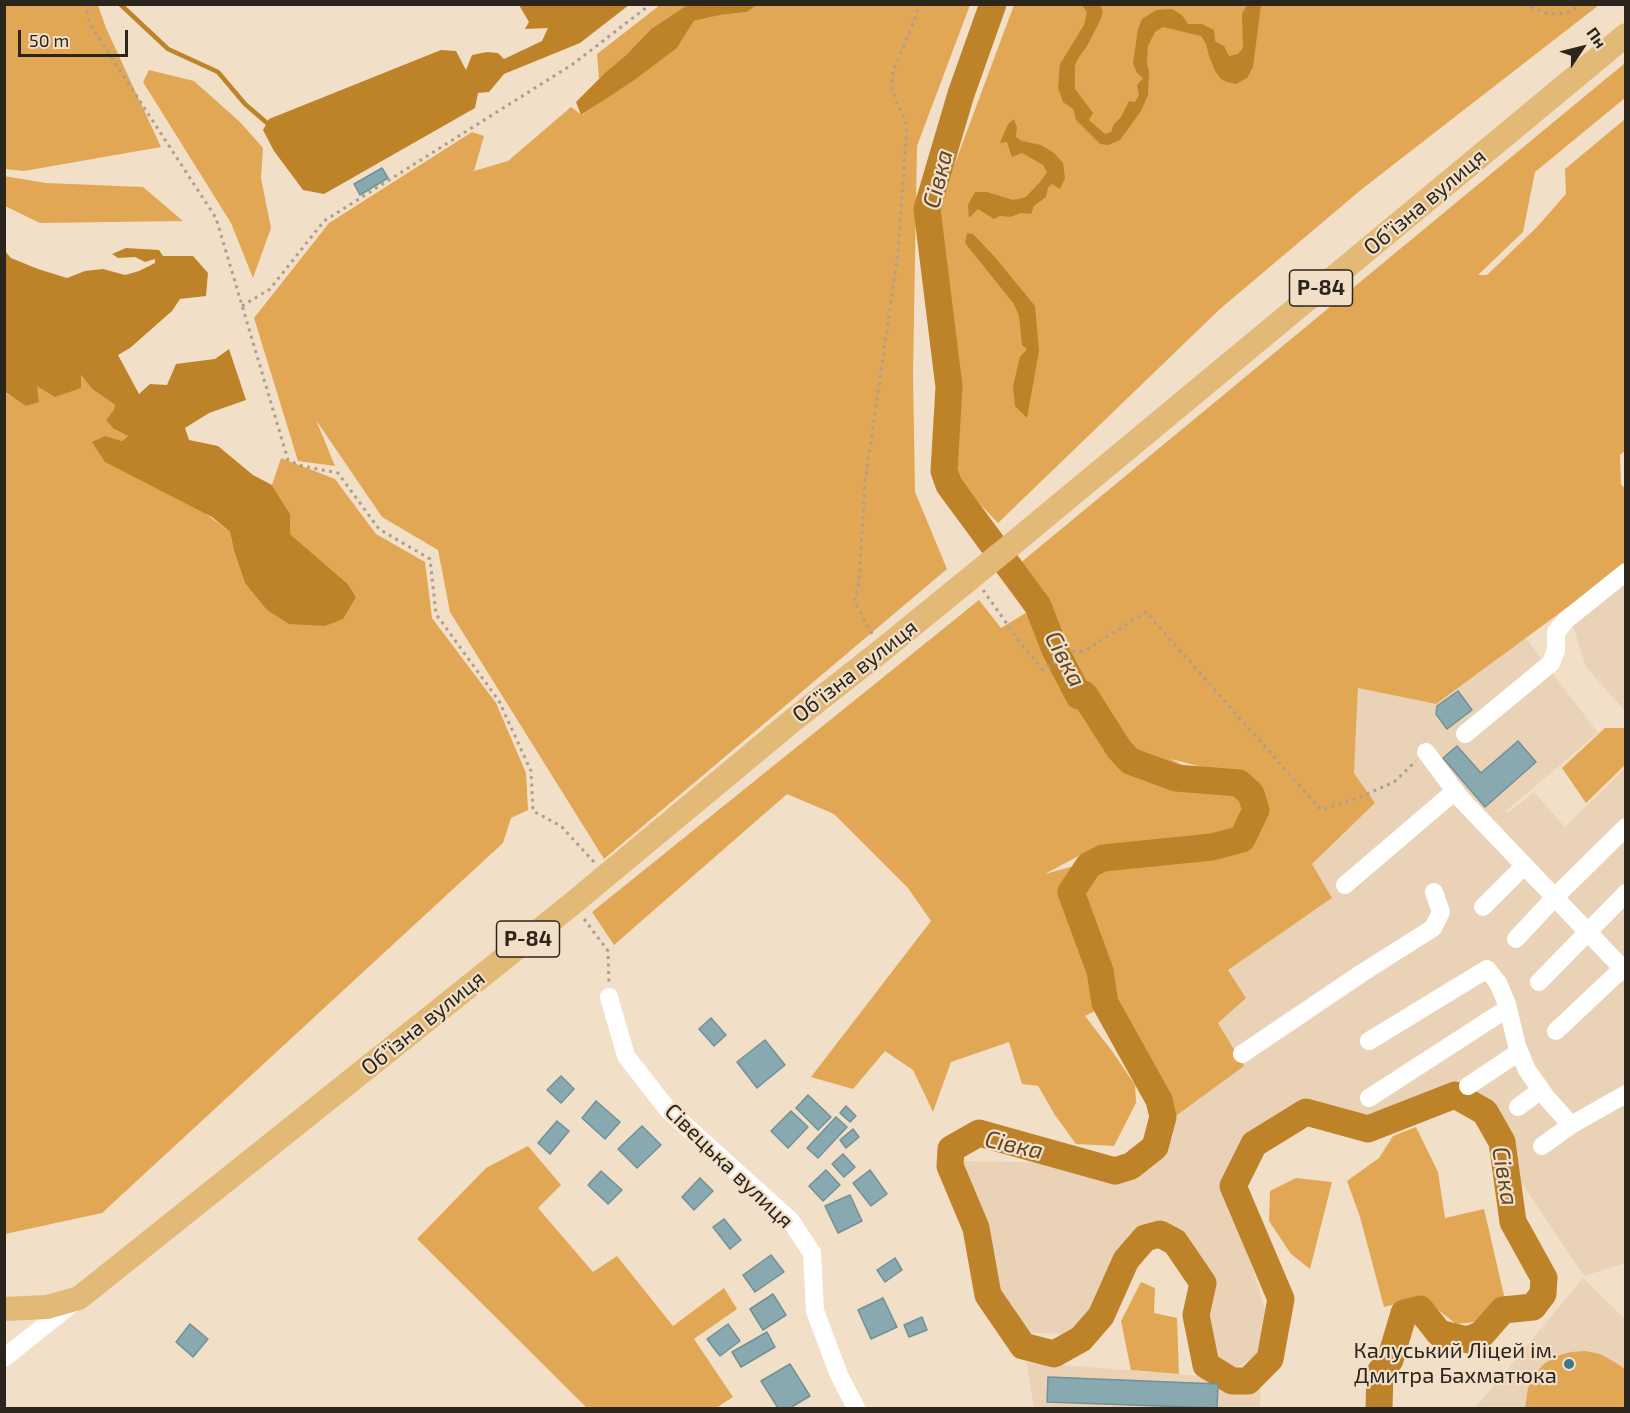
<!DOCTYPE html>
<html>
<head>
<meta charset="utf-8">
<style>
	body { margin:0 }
	#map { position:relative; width:1630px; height:1413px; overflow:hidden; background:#f2dfc8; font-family:"Exo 2",sans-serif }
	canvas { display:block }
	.frame { position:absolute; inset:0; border:6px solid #2c251c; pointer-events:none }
	.north { position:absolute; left:1552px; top:18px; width:60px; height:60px; -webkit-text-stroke:4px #f2dfc8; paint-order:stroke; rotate:55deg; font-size:16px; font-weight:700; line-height:24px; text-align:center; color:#2c251c }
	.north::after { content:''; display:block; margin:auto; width:21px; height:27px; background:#2c251c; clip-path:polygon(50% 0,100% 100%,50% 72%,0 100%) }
	.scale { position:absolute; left:18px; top:30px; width:110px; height:27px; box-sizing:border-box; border:3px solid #2c251c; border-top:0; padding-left:8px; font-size:18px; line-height:21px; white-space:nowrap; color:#2c251c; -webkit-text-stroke:4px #f2dfc8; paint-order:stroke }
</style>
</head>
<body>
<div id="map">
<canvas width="1630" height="1413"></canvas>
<div class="frame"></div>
<div class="north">Пн</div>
<div class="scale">50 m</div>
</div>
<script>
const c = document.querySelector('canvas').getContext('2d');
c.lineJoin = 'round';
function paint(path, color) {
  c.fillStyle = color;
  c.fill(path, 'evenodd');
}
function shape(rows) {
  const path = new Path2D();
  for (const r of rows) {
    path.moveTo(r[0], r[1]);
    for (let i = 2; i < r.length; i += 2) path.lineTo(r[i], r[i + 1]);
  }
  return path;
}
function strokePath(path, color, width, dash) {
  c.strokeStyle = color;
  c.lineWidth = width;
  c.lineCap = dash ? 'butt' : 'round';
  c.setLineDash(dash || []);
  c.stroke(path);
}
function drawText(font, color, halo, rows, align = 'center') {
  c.font = font + ' "Exo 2",sans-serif';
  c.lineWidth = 4.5;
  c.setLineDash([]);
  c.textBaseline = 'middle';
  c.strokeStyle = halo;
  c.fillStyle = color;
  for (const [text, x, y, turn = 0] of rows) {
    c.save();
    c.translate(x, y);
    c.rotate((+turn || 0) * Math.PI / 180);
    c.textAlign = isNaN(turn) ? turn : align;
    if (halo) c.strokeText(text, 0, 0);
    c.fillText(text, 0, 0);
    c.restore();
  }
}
const built = shape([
	[1625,575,1625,711,1586,667,1570,617],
	[1525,637,1598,733,1506,811,1509,812,1534,792,1565,827,1625,768,1625,1263,1584,1276,1519,1179,1506,1132,1476,1099,1449,1093,1368,1124,1320,1107,1310,1106,1251,1140,1235,1163,1227,1184,1266,1313,1264,1351,1236,1368,1216,1358,1209,1309,1198,1261,1182,1241,1158,1229,1138,1239,1119,1260,1095,1313,1081,1335,1021,1332,996,1294,982,1227,960,1161,1066,1163,1118,1176,1131,1173,1173,1138,1173,1118,1243,1066,1218,1023,1228,970,1332,898,1312,864,1375,803,1354,773,1358,688,1436,704],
	[1583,1278,1625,1319,1625,1408,1475,1408],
	[1026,1362,1261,1381,1260,1408,1034,1408]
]);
const green = shape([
	[5,4,98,5,106,28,161,147,24,171,5,169],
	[660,5,687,5,651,29,625,56,599,79,597,54],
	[757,5,970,5,917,146,913,374,915,492,947,569,604,859,450,612,438,550,382,517,316,420,335,466,298,461,254,318,329,223,472,132,484,136,474,171,508,161,571,107,582,115,677,48,694,21,719,15,747,12],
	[1014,5,1599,5,1362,189,1220,309,998,523,960,483,956,470,960,388,936,214],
	[1625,63,1625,98,1535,172,1523,232,1478,275,1487,275,1537,227,1566,194,1565,169,1625,119,1626,450,1620,455,1621,484,1625,489,1625,565,1436,704,1358,688,1354,773,1375,803,1312,864,1332,898,1228,970,1246,998,1218,1023,1244,1066,1173,1118,1112,1002,1106,970,1078,894,1097,870,1242,847,1266,813,1241,777,1171,759,1232,791,1246,808,1237,832,1084,853,1045,874,1074,866,1066,889,1094,974,1099,1009,1085,1016,1112,1051,1135,1085,1136,1103,1114,1146,1076,1144,1055,1115,1038,1086,1022,1084,1009,1042,951,1062,933,1112,913,1070,885,1051,853,1089,811,1077,931,921,908,888,834,814,787,794,614,945,592,912,979,600,1001,628,1029,611,1059,673,1072,667,1045,604,1019,564],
	[149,70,194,81,240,122,263,148,261,178,271,228,253,278,231,223,143,82],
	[4,176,46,183,143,187,183,221,40,223,5,206],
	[80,374,92,389,115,405,114,429,128,436,122,441,105,437,230,532,234,551,245,583,356,597,348,584,290,534,290,514,272,485,281,458,335,479,376,534,425,562,432,618,496,703,526,773,528,810,511,818,503,843,102,1213,5,1234,4,392,27,406,37,385],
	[1605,728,1625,728,1625,765,1586,803,1562,768],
	[1416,1127,1438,1172,1445,1218,1484,1209,1506,1304,1485,1321,1456,1324,1422,1297,1384,1307,1360,1217,1347,1181,1379,1158,1393,1136],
	[528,1146,561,1185,538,1208,593,1272,617,1256,673,1326,724,1288,737,1309,694,1339,733,1397,716,1408,587,1408,417,1239,486,1168],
	[1296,1178,1332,1182,1310,1269,1291,1254,1269,1221,1270,1191],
	[1141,1282,1155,1288,1154,1313,1177,1318,1179,1374,1131,1370,1121,1321],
	[1585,1351,1600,1354,1613,1361,1625,1369,1625,1408,1525,1408,1528,1388,1534,1375,1544,1364,1556,1356,1571,1352]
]);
const water = shape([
	[519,5,629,5,580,43,504,74,489,92,478,93,475,108,324,194,303,190,274,151,263,130,269,119,441,50,456,51,466,70,472,55,487,52,498,53,504,59,542,41,548,28,525,29,529,22],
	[687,5,757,5,747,12,720,15,694,21,677,48,633,81,581,115,576,102,605,73,625,56,651,29],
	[1082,5,1100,5,1103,12,1100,21,1087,46,1079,57,1075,65,1075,89,1093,113,1089,120,1105,134,1111,132,1114,124,1121,117,1129,101,1135,102,1139,95,1137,85,1143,78,1137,73,1133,63,1138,29,1142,19,1156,10,1172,9,1182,15,1188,24,1202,24,1214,30,1215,41,1224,46,1229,56,1238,54,1243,48,1242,14,1247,5,1261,5,1253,67,1247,78,1236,84,1227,82,1221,79,1215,71,1209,56,1206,44,1201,36,1163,27,1155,32,1148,46,1147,63,1149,71,1148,95,1141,111,1120,140,1108,145,1100,144,1076,120,1073,109,1063,102,1058,88,1060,64,1084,25,1087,12],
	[1014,119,1017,127,1016,137,1022,141,1041,145,1054,153,1063,163,1065,178,1060,189,1052,184,1048,188,1046,197,1034,206,1031,214,1021,213,1010,217,1000,216,994,219,978,209,969,218,968,205,975,192,987,192,1013,200,1026,197,1040,182,1047,172,1043,165,1022,153,1012,157,1007,142,1000,143,1008,124],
	[967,233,973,234,994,256,1035,306,1039,351,1027,418,1015,406,1013,386,1020,357,1027,349,1022,345,1019,316,1014,304,965,243],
	[126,248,159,250,163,256,193,256,208,273,206,296,180,299,172,311,130,348,118,355,139,394,150,384,167,385,176,364,215,359,229,349,246,400,209,413,185,428,189,440,218,446,253,475,272,485,290,514,290,534,348,584,356,597,343,619,325,626,289,624,267,610,245,583,234,551,230,532,212,517,105,462,92,442,105,436,122,441,128,436,114,429,106,420,114,410,115,405,92,389,81,375,81,388,55,397,37,386,39,402,26,406,5,392,5,251,11,258,38,269,67,278,85,271,103,269,125,275,139,271,155,263,155,259,145,262,135,257,118,258,112,254]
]);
const stream = shape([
	[120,4,168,49,218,72,245,104,267,123]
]);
const river = shape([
	[993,4,961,94,927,209,949,387,944,471,949,485,1038,606,1055,650,1079,696,1084,694,1119,749,1130,761,1176,778,1239,783,1251,794,1256,810,1242,839,1212,847,1103,858,1089,865,1071,892,1100,971,1105,1003,1159,1100,1163,1117,1155,1147,1131,1166,1115,1171,979,1133,951,1149,950,1166,976,1228,988,1295,1023,1346,1054,1354,1081,1339,1101,1316,1126,1260,1145,1238,1160,1234,1175,1242,1203,1283,1196,1315,1206,1365,1232,1381,1248,1381,1270,1359,1281,1299,1233,1186,1254,1144,1306,1112,1368,1129,1455,1095,1485,1112,1502,1142,1513,1222,1544,1278,1543,1294,1533,1307,1503,1310,1482,1334,1468,1340,1439,1333,1420,1309,1404,1313,1390,1360,1380,1372,1379,1408]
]);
const building = shape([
	[382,168,388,178,360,195,354,184,382,168],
	[1458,691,1472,710,1447,729,1436,714,1437,706,1458,691],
	[1518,741,1536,762,1485,807,1443,758,1457,746,1481,773,1518,741],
	[711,1018,726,1035,714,1046,699,1029,711,1018],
	[765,1040,785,1065,757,1088,737,1062,765,1040],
	[561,1076,574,1089,561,1103,547,1090,561,1076],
	[808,1095,831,1117,818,1130,796,1108,808,1095],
	[596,1101,620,1122,605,1139,582,1118,596,1101],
	[846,1106,856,1116,850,1122,840,1113,846,1106],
	[791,1111,808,1127,788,1148,771,1131,791,1111],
	[836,1117,847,1127,818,1158,807,1148,836,1117],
	[557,1121,569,1131,550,1154,538,1143,557,1121],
	[642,1126,661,1145,637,1168,618,1149,642,1126],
	[853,1129,859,1137,846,1148,840,1140,853,1129],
	[843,1154,855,1167,844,1177,832,1164,843,1154],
	[826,1170,840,1185,823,1201,809,1186,826,1170],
	[870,1170,887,1194,871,1206,853,1183,870,1170],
	[601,1171,622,1190,608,1204,588,1185,601,1171],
	[700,1178,713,1191,694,1210,682,1197,700,1178],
	[850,1195,862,1221,838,1233,825,1206,850,1195],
	[724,1219,741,1240,730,1249,713,1227,724,1219],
	[771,1255,784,1272,755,1292,743,1275,771,1255],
	[895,1258,902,1270,885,1282,877,1270,895,1258],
	[773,1294,786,1315,763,1330,750,1309,773,1294],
	[883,1298,897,1327,871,1339,858,1310,883,1298],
	[922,1317,927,1330,909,1337,904,1325,922,1317],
	[190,1324,208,1339,193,1357,176,1342,190,1324],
	[728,1324,740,1341,720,1356,707,1339,728,1324],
	[767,1332,775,1347,741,1367,732,1352,767,1332],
	[790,1364,810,1396,790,1408,778,1408,761,1381,790,1364],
	[1048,1377,1218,1384,1217,1408,1047,1402,1048,1377]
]);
const path = shape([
	[84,4,91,26,216,218,288,460,302,466,338,473,379,529,430,559,436,614,499,701,531,771,533,811,561,826,595,863],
	[1524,4,1545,13,1560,14,1568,12,1582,4],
	[242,306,270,289,324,221,573,64,651,4],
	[983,590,1022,645,1043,670,1069,652,1084,651,1146,612,1321,810,1358,798,1394,782,1416,761],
	[872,634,854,600,859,582,865,483,898,252,907,126,892,90,893,71,915,19,919,4],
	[584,919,608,951,609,983]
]);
const minor = shape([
	[1465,734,1551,663,1556,650,1556,632,1566,620,1626,572],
	[1426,752,1455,791],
	[1345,885,1455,791,1461,799,1626,972],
	[1483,907,1524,866],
	[1516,939,1555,897,1626,827],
	[1539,982,1626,893],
	[609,997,626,1056,668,1110,791,1221,812,1253,815,1311,839,1375,856,1408],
	[1556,1031,1622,969],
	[1369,1041,1487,969,1498,983,1507,1004,1517,1046,1527,1070,1546,1097,1571,1125],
	[1242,1054,1362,973,1433,928,1441,912,1434,892],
	[1468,1086,1519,1052],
	[1369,1098,1508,1008],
	[1518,1107,1541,1090],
	[1542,1146,1571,1125,1626,1094],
	[4,1358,73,1303]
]);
const major = shape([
	[4,1309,47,1307,79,1298,572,904,792,721,881,651,1016,541,1626,35]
]);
const markers = [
	[1569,1364,6,"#377b8a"]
];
const shields = [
	[1321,288,63],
	[528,939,63]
];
const shieldNames = [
	["Р-84",1321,288],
	["Р-84",528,939]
];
const streetNames = [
	["Обʼїзна вулиця",1425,202,-40],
	["Обʼїзна вулиця",855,671,-38],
	["Обʼїзна вулиця",423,1023,-39],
	["Сівецька вулиця",729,1166,44]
];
const poiNames = [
	["Калуський Ліцей ім.",1557,1351],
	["Дмитра Бахматюка",1557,1376]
];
const waterNames = [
	["Сівка",938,179,-76],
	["Сівка",1065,659,62],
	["Сівка",1014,1145,13],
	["Сівка",1505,1176,80]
];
paint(built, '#ead2b6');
paint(green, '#e2a755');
paint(water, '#be8329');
strokePath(stream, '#be8329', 4.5);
strokePath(river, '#be8329', 27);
paint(building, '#89a9b1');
strokePath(building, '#719098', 1.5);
strokePath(path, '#ae9f8d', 3, [3, 4.5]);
strokePath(minor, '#fff', 18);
strokePath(major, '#e2b976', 24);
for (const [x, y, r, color] of markers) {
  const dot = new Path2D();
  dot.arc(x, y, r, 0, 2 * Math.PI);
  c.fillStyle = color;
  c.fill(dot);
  strokePath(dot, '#f2dfc8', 2);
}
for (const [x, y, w] of shields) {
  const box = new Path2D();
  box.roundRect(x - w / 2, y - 18, w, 36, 4.5);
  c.fillStyle = '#f2dfc8';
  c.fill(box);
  strokePath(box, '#2c251c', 1.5);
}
drawText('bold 21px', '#2c251c', null, shieldNames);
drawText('22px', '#2c251c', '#f2dfc8', streetNames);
drawText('22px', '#2c251c', '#f2dfc8', poiNames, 'right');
drawText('italic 24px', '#604623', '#f2dfc8', waterNames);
</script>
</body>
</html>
